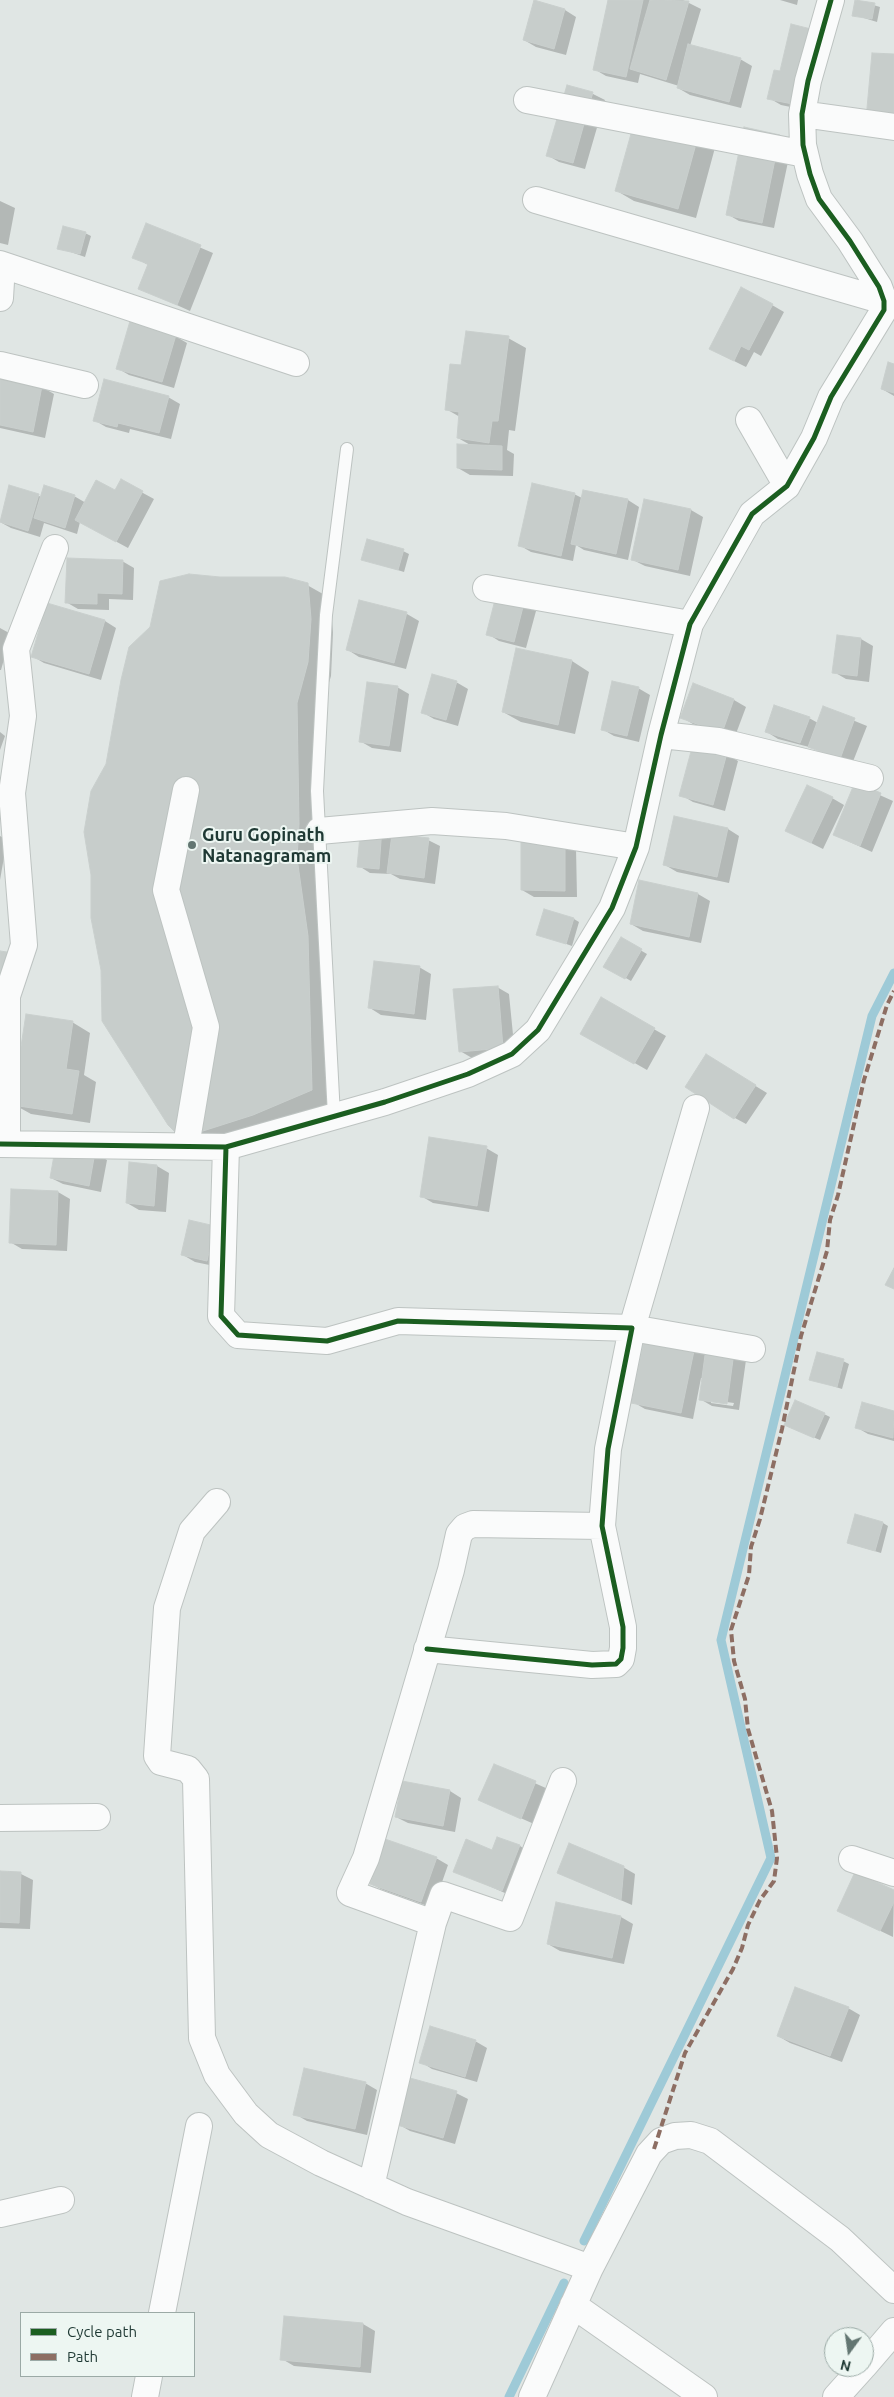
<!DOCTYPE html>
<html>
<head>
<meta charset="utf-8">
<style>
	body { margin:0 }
	#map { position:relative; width:894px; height:2397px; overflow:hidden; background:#e0e6e4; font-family:Ubuntu,sans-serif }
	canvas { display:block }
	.legend { position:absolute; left:20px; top:2312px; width:175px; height:65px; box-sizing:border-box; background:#edf6f2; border:1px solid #9baaa6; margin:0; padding:6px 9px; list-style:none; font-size:15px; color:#1f3934 }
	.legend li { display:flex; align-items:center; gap:10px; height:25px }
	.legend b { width:25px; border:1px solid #9baaa6 }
	.north { position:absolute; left:824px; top:2327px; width:50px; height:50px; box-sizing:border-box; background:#edf6f2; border:1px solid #9baaa6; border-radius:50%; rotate:194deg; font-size:14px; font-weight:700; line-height:20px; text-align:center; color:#1f3934 }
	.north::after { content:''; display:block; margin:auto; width:18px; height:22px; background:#637672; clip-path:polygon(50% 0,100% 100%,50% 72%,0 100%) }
</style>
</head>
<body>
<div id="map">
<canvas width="894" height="2397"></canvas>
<ul class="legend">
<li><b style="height:6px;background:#1b5e20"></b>Cycle path</li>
<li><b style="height:6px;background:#8d6e63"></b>Path</li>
</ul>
<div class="north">N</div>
</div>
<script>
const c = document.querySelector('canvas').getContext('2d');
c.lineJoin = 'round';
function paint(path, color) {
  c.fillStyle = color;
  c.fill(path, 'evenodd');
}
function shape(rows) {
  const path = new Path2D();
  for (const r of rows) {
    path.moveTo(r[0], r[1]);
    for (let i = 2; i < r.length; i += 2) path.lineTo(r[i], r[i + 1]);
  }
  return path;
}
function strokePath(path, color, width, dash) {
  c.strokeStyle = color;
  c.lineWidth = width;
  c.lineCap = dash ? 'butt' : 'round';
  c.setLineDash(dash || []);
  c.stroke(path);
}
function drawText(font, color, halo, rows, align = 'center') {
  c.font = font + ' Ubuntu,sans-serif';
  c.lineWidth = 4;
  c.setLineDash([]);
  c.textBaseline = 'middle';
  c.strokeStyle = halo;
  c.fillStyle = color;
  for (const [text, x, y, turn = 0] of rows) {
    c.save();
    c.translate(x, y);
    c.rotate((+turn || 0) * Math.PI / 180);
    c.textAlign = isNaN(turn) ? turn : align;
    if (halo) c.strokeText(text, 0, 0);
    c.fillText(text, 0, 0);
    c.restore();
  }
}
const shadow = shape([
	[609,0,683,0,701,9,690,46,740,59,752,66,741,108,690,95,678,88,679,86,640,74,638,83,606,76,594,69],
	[780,0,798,0,797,5],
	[857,0,880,7,877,22,854,15],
	[565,10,576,17,566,55,536,47,524,40],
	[781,73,810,111,781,105,769,98],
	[567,86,593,94,605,100,585,169,559,162,547,155],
	[637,117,716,144,696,218,634,201,617,191],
	[745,129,792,143,774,228,739,221,727,214],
	[0,201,15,208,8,245,0,243],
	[147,225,213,253,190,311,139,288,148,265,134,257],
	[85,233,91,236,85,257,59,248],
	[772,305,784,312,761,356,754,352,746,367,722,355],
	[175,336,187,343,174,388,129,375,117,368],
	[508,338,526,348,515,431,509,430,507,450,514,454,513,476,470,475,458,468,472,446,458,438,460,417,446,409,462,367],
	[894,365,894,396,882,389],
	[0,379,42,387,54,394,45,438,0,428],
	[168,397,180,404,171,439,130,429,129,433,106,427,94,420],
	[121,481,154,499,128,548,80,522,77,534,44,523,40,537,11,528,0,522,10,487,42,497,74,496,86,503,115,491],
	[574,494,582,498,628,500,639,507,628,560,584,550,576,545,573,561,531,552,519,545],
	[645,501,691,510,703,517,690,576,645,566,633,560],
	[403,551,409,554,404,572,362,559],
	[122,561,134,568,133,600,109,599,109,610,78,609,66,602],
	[307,585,330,598,333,632,331,676,319,717,335,1103,205,1150,182,1137],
	[360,602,407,614,419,621,406,669,359,657,348,650],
	[524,605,536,611,526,648,499,641,488,634],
	[105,621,116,628,101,680,44,663,32,656],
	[0,628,11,634,1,670,0,670],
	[861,639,873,646,869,682,846,679,834,672],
	[572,661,589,672,575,734,521,722,503,712],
	[456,682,468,689,458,726,434,719,422,712],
	[693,685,734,700,746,707,734,739,693,724,681,717],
	[397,687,409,694,401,752,372,748,360,741],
	[638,688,650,695,639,742,614,736,602,729],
	[823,708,867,726,852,764,813,748,778,739,767,732,809,718,818,723],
	[0,732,5,736,0,750],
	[726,754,738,761,725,811,693,802,681,795],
	[855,784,893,801,872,852,834,835],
	[832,798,844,805,823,849,787,831],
	[362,827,393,835,428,840,440,846,435,884,400,879,391,874,370,873,359,866],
	[728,829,739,836,729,883,677,872,665,865],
	[0,836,7,840,0,880],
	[522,841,576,848,577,897,534,897,522,890],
	[640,881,698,894,710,901,701,943,643,931,631,924],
	[574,919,579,922,572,946,538,934],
	[621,939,647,954,631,981,605,966],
	[419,967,431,974,426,1020,381,1015,370,1008],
	[497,987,509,994,515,1055,472,1058,460,1051],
	[601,999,666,1036,647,1070,582,1033],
	[72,1022,90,1033,84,1075,96,1082,90,1123,31,1114,13,1104],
	[718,1063,767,1093,746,1124,735,1118],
	[486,1148,498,1155,489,1212,433,1203,421,1196],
	[95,1153,107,1160,101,1192,63,1184,51,1178],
	[157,1166,169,1173,166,1212,139,1210,127,1203],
	[12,1190,58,1192,70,1199,67,1251,22,1249,10,1242],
	[214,1227,219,1267,195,1262,183,1255],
	[646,1337,746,1360,739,1410,712,1406,700,1399,703,1378,701,1378,693,1419,645,1409,633,1402],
	[711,1400,734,1403,733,1406,711,1403],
	[843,1361,849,1364,842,1389,811,1379],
	[863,1404,894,1412,894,1441,868,1434,856,1427],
	[824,1414,830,1417,820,1440,791,1428],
	[883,1523,888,1526,881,1553,848,1543],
	[494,1765,548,1789,534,1824,480,1800],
	[450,1791,461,1798,455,1832,408,1823,396,1817],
	[520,1846,531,1853,514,1897,455,1871,493,1851],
	[436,1858,448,1865,433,1908,383,1890,371,1884],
	[623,1867,635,1874,632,1905,558,1873],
	[0,1872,21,1874,33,1880,30,1929,0,1928],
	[894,1891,893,1937,839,1911],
	[557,1904,621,1917,633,1924,624,1964,560,1951,548,1944],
	[848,2008,860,2015,842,2062,790,2043,778,2036],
	[475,2041,487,2048,477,2082,432,2069,421,2062],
	[365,2083,377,2090,367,2135,307,2121,295,2114],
	[456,2093,468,2099,455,2144,410,2131,398,2124],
	[363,2324,375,2331,371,2373,294,2366,282,2359]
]);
const stream = shape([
	[584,2241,771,1858,721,1640,872,1016,894,973],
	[509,2397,564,2283]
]);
const building = shape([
	[534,0,565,9,554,49,523,40,534,0],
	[608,0,643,0,626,77,593,70,608,0],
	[650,0,689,1,666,80,630,69,650,0],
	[855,0,875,3,872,19,852,16,855,0],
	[791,24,815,30,798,105,767,99,774,70,780,71,791,24],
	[688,44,741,58,729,102,677,88,688,44],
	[872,53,894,54,894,121,866,119,872,53],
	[567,85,593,92,573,163,546,156,567,85],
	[636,116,699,133,678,209,615,191,636,116],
	[744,127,780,135,762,223,726,215,744,127],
	[146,223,201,245,177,305,138,289,148,264,132,258,146,223],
	[63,226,86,232,80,254,57,249,63,226],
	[741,287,773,304,749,350,741,346,734,361,709,349,741,287],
	[130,321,176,335,162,382,116,369,130,321],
	[466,331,509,336,498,421,492,421,489,443,457,438,459,412,445,410,450,364,461,365,466,331],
	[888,362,894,364,894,393,881,389,888,362],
	[0,378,42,386,33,432,0,425,0,378],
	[104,379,169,396,159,433,118,423,117,427,93,421,104,379],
	[457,444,502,446,502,470,457,468,457,444],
	[121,479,143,491,116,542,75,520,96,480,115,490,121,479],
	[532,483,575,493,561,556,518,546,532,483],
	[9,485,39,494,28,531,0,522,9,485],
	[44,485,75,495,65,528,34,518,44,485],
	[583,490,628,499,616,554,571,544,583,490],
	[644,499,691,509,678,570,631,560,644,499],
	[367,539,404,549,398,570,361,560,367,539],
	[67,558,123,560,122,594,97,593,97,604,65,603,67,558],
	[189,574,220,577,285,577,308,583,311,619,308,662,297,703,299,824,297,858,308,936,312,1090,253,1115,181,1138,168,1125,102,1021,101,970,91,918,91,875,84,832,91,791,106,764,121,680,129,647,150,627,160,581,189,574],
	[496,596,524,603,514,642,486,635,496,596],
	[359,600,407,612,394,663,346,650,359,600],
	[47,603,105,620,89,674,31,657,47,603],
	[837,635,861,638,857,676,832,673,837,635],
	[516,648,572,660,558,725,502,712,516,648],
	[432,674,457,681,446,720,421,713,432,674],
	[612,681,639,687,627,736,601,730,612,681],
	[367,682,398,686,389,746,359,742,367,682],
	[693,683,734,699,722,733,680,718,693,683],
	[774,705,810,717,800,743,765,732,774,705],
	[823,706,855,718,840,759,808,747,823,706],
	[693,744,727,753,713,805,679,796,693,744],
	[855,782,881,793,860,846,833,835,855,782],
	[807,785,833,797,811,843,785,831,807,785],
	[674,816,728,828,717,877,663,865,674,816],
	[361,825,382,827,379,869,357,867,361,825],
	[392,834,429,838,424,878,387,873,392,834],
	[521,840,565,840,565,891,521,890,521,840],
	[639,880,698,893,689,937,630,924,639,880],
	[544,909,574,918,566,944,536,935,544,909],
	[621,937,642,949,625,979,603,967,621,937],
	[0,951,7,952,1,979,0,979,0,951],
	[374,961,420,966,414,1014,368,1008,374,961],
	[498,986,503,1048,459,1052,453,989,498,986],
	[601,997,655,1028,634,1064,580,1034,601,997],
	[26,1014,73,1021,66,1069,79,1071,72,1114,12,1105,26,1014],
	[706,1054,756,1085,734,1119,685,1087,706,1054],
	[429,1137,487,1146,477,1206,420,1197,429,1137],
	[56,1144,95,1152,89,1186,50,1178,56,1144],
	[129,1162,157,1165,154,1206,126,1203,129,1162],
	[11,1189,58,1191,56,1245,9,1243,11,1189],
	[189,1220,215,1226,207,1261,181,1255,189,1220],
	[894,1268,894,1289,885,1285,894,1268],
	[645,1335,695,1346,681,1413,631,1403,645,1335],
	[706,1348,734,1352,727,1404,699,1400,706,1348],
	[817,1352,844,1359,837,1387,809,1380,817,1352],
	[795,1400,825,1413,814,1438,784,1425,795,1400],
	[862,1402,894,1411,893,1438,855,1428,862,1402],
	[855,1514,883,1522,875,1551,847,1543,855,1514],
	[494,1764,536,1781,521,1819,478,1800,494,1764],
	[402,1781,450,1790,443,1826,395,1817,402,1781],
	[497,1837,520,1845,502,1891,453,1872,466,1839,492,1850,497,1837],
	[385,1839,437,1857,421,1902,370,1884,385,1839],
	[569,1843,624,1866,621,1900,557,1873,569,1843],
	[0,1871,21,1872,19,1923,0,1922,0,1871],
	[855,1872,894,1890,894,1902,880,1931,837,1911,855,1872],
	[556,1902,621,1916,612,1958,547,1944,556,1902],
	[795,1987,849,2007,830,2056,777,2036,795,1987],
	[430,2026,476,2040,465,2077,419,2063,430,2026],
	[304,2068,366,2082,355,2129,293,2115,304,2068],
	[410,2078,457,2091,443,2138,397,2125,410,2078],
	[284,2316,363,2323,360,2367,280,2360,284,2316]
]);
const service = shape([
	[334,1116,317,791,326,615,347,449]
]);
const minor = shape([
	[527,100,805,154],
	[802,114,894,127],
	[536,200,884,301],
	[0,264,296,363],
	[0,298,2,265],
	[0,365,85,385],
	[749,420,787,486],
	[486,588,690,624],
	[661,735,718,741,870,778],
	[186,790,166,890,206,1027,186,1146],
	[319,831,432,821,506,826,636,847],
	[696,1108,632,1328,752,1349],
	[0,1144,226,1147,221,1316,238,1335,327,1341,398,1321,632,1328,608,1449,602,1526,623,1627,623,1648,621,1659,616,1664,592,1665,427,1649],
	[7,1144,7,996,24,945,12,793,23,716,16,649,55,548],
	[226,1147,385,1102,468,1074,512,1054,538,1030,612,908,636,847,661,735,690,624,752,514,787,486,814,438,831,397,884,310,884,301,879,287,850,241,819,199,810,174,803,145,802,114,808,81,831,0],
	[217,1502,192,1531,167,1608,157,1756,161,1762,188,1769,196,1779,202,2038,217,2075,246,2114,269,2135,321,2163,407,2202,590,2268],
	[0,1818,97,1817],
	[852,1859,894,1873],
	[433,1923,350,1893,366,1858,451,1570,459,1534,465,1527,473,1524,602,1526],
	[371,2186,433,1923,443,1895,510,1918,563,1781],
	[0,2214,61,2200],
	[573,2305,704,2397],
	[162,2313,199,2126],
	[864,2366,894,2331],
	[145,2397,149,2376],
	[532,2397,590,2268,649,2154,661,2141,675,2136,691,2135,710,2141,840,2239,894,2290],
	[836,2397,863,2367]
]);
const quiet = shape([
	[654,2149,685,2053,733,1969,742,1948,748,1925,760,1900,774,1881,777,1858,772,1811,748,1729,745,1699,734,1661,731,1630,749,1575,751,1547,760,1519,782,1429,801,1336,827,1251,830,1220,838,1195,864,1080,887,1005,894,991]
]);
const cycleway = shape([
	[0,1144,226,1147,221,1316,238,1335,327,1341,398,1321,632,1328,608,1449,602,1526,623,1627,623,1648,621,1659,616,1664,592,1665,427,1649],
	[226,1147,385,1102,468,1074,512,1054,538,1030,612,908,636,847,661,735,690,624,752,514,787,486,814,438,831,397,884,310,884,301,879,287,850,241,819,199,810,174,803,145,802,114,808,81,831,0]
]);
const markers = [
	[192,845,5,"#637672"]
];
const poiNames = [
	["Guru Gopinath",202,835],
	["Natanagramam",202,856]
];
paint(shadow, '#0003');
strokePath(stream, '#9ecad7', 9);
paint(building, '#c7cdcb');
strokePath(building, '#c9cfcd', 1);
strokePath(service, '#bdc3c1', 14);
strokePath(minor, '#bdc3c1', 28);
strokePath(service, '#fafbfb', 12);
strokePath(minor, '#fafbfb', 26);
strokePath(quiet, '#8d6e63', 4, [8, 4]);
strokePath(cycleway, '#1b5e20', 5);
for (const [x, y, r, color] of markers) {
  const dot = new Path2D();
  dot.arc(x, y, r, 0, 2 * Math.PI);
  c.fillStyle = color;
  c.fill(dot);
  strokePath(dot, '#edf6f2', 2);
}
drawText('bold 18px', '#1f3934', '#edf6f2', poiNames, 'left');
</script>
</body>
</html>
